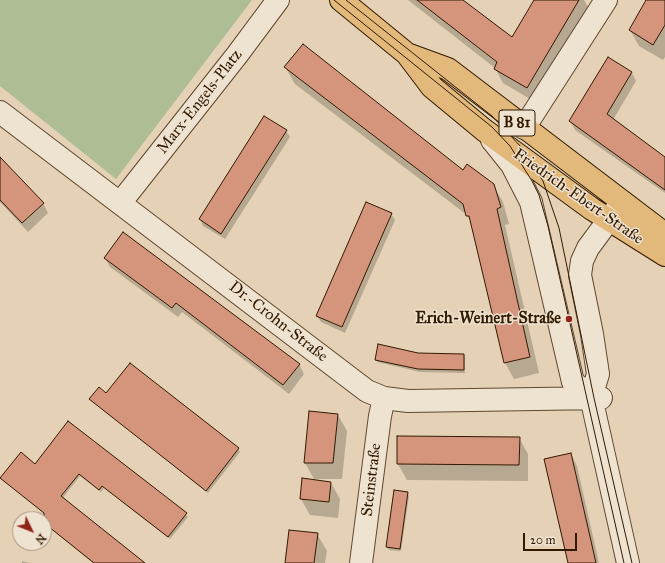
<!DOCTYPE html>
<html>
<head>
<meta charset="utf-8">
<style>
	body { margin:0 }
	#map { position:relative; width:665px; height:563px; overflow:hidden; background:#e5d2b6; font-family:"IM FELL Great Primer",serif }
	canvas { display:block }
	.north { position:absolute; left:12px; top:511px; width:40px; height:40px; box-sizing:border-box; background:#eee2d0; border:1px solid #a3927d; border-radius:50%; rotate:133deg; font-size:11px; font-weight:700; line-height:16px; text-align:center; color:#321a00 }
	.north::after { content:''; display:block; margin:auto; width:14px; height:18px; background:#8f2418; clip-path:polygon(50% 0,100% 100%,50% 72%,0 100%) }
	.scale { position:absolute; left:523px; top:533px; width:54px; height:18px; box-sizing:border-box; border:2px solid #321a00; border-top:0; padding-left:5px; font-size:12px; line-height:14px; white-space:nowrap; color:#321a00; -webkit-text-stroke:3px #eee2d0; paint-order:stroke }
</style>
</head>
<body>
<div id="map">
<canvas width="665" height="563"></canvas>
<div class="north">N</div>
<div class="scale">20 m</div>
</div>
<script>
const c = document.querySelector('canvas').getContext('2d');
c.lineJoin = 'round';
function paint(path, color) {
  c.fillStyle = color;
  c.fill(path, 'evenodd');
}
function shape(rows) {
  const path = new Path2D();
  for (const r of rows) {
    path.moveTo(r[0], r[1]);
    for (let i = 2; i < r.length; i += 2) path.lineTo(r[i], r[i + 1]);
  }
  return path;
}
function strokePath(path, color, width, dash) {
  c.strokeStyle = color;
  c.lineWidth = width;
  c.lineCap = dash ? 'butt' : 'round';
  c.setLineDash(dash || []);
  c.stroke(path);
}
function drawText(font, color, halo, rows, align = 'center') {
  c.font = font + ' "IM FELL Great Primer",serif';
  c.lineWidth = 3;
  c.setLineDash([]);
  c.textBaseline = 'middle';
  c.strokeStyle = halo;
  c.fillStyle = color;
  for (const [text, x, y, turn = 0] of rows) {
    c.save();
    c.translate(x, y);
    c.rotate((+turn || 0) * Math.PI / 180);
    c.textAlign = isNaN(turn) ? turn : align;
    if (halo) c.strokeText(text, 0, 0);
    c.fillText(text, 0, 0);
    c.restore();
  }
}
const green = shape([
	[0,0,252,0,116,179,0,86]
]);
const shadow = shape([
	[408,0,462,0,512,39,535,0,584,0,590,10,535,102,503,83,495,68],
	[648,0,665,0,665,57,663,60,639,46,630,30],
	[608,58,632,73,636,81,613,120,665,159,665,193,575,130,570,121],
	[285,67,464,171,493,185,503,202,509,224,505,225,539,373,514,379,505,363,473,226,467,215,295,84],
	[286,131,290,137,225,239,203,226,200,219],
	[0,158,43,203,48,213,28,232,0,202],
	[391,214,395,220,345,333,321,322,317,316],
	[105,258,299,364,304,374,289,394,182,312,178,317,110,267],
	[464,355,465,358,465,373,420,372,377,362,376,360],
	[130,364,238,449,240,452,208,493,92,401,106,394],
	[338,415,347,431,342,479,314,479,305,463],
	[68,422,188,517,170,539,104,488,101,492,80,476,62,499,143,563,93,563,46,525,44,522,48,517,2,478,35,465],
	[519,438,528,454,528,481,407,480,398,464],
	[571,454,577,466,599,563,569,563],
	[331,483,340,499,338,518,310,515,301,499],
	[395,491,407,493,409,496,401,551,389,550,387,547],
	[317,534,327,551,325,563,286,563],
	[22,561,30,563,22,563]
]);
const building = shape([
	[417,0,463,0,512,37,534,0,579,0,527,88,494,69,497,62,417,0],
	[646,0,665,0,665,25,653,45,629,30,646,0],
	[303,44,463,170,467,164,494,184,501,207,497,209,530,357,504,363,469,216,466,216,463,204,284,67,303,44],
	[608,57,632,72,607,114,665,157,665,190,569,121,608,57],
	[264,116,287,130,221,234,199,219,264,116],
	[0,157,44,203,22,223,0,200,0,157],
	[366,202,392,213,342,327,316,316,366,202],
	[123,232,300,364,283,385,176,303,172,308,104,258,123,232],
	[378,344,418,353,464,354,464,370,418,369,375,360,378,344],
	[130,363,239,448,206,491,89,399,99,387,106,393,130,363],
	[309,411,338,414,333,463,304,463,309,411],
	[68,421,187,513,168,537,102,486,99,490,79,474,61,496,145,563,94,563,44,523,44,513,0,478,21,452,35,464,68,421],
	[397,436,520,437,519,465,397,464,397,436],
	[571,453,596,563,568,563,544,459,571,453],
	[302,478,331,482,329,502,300,499,302,478],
	[394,490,408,492,400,549,386,547,394,490],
	[289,530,318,533,314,563,285,563,289,530]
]);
const minor = shape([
	[0,112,367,391,384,398,408,401,601,398],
	[524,128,606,0],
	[492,140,512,165,531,202,573,382,591,397],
	[121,202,237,55,278,0],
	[622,202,588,248,582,261,580,275,592,334,598,374,591,397,628,563],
	[361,563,380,416,384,398]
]);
const major = shape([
	[341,0,407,54,432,87,484,130,592,209,665,255],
	[407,54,448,69,665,234]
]);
const tram = shape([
	[334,0,492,127,510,146,532,181,539,195,548,226,624,563],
	[346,0,492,116,523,149,543,181,559,228,594,398,632,563]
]);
const markers = [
	[569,319,4,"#8f2418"]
];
const shields = [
	[517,123,36]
];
const shieldNames = [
	["B 81",517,123]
];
const streetNames = [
	["Marx-Engels-Platz",200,102,-52],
	["Friedrich-Ebert-Straße",578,197,35],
	["Dr.-Crohn-Straße",278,322,38],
	["Steinstraße",372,480,-83]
];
const poiNames = [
	["Erich-Weinert-Straße",561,319]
];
paint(green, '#aebd93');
paint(shadow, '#0003');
paint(building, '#d5947c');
strokePath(building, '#321a00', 1);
strokePath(minor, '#5f482e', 24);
strokePath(major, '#321a00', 24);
strokePath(minor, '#eee2d0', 22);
strokePath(major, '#e2b97b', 22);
strokePath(tram, '#321a00', 1);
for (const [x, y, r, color] of markers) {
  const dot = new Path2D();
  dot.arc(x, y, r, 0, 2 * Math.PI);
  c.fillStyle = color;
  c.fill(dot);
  strokePath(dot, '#eee2d0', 1.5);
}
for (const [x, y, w] of shields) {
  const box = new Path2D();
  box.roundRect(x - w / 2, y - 13, w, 26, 3);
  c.fillStyle = '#eee2d0';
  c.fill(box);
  strokePath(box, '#321a00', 1);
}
drawText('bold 15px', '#321a00', null, shieldNames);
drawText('16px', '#321a00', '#eee2d0', streetNames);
drawText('bold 16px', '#321a00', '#eee2d0', poiNames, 'right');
</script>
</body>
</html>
